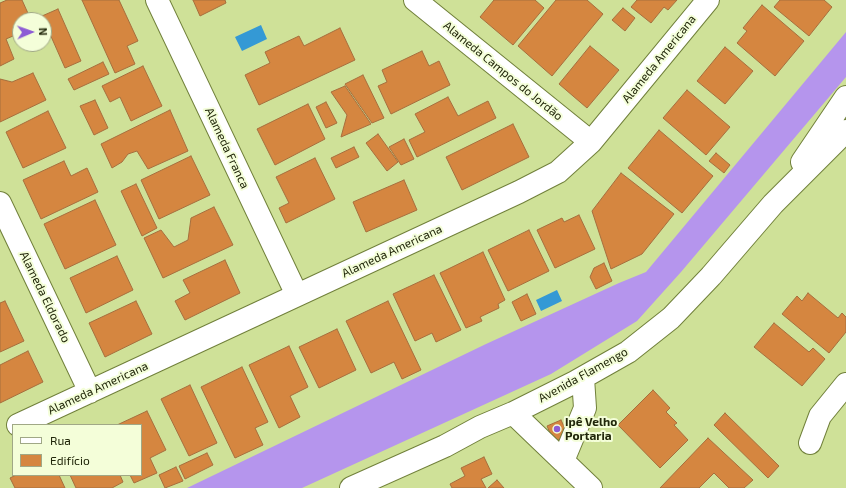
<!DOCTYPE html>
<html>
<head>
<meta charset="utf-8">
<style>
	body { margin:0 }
	#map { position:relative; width:846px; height:488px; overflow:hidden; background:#cfe198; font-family:"Exo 2",sans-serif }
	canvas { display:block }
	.legend { position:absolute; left:12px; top:424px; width:130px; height:52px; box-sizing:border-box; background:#f4fed9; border:1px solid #a0a886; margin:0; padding:5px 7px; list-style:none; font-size:12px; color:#21270a }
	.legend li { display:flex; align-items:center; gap:8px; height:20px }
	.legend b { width:20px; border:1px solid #a0a886 }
	.north { position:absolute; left:12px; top:12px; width:40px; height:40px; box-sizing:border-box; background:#f4fed9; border:1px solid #a0a886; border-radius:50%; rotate:88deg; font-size:11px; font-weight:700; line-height:16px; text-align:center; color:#21270a }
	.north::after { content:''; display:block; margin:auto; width:14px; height:18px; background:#8d5cd5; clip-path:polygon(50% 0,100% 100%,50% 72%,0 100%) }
</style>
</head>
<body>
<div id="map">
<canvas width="846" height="488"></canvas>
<ul class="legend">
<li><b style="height:5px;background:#fff"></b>Rua</li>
<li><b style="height:11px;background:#d58640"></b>Edifício</li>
</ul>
<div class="north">N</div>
</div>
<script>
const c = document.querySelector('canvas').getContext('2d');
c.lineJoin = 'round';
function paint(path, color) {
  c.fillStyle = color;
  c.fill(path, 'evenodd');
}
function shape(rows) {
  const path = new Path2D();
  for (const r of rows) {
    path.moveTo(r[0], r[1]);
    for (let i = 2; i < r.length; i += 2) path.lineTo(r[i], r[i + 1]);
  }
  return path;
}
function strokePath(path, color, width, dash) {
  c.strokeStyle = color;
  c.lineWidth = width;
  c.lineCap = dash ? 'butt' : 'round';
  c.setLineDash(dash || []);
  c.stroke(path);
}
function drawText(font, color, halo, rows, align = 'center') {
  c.font = font + ' "Exo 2",sans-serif';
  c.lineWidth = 4;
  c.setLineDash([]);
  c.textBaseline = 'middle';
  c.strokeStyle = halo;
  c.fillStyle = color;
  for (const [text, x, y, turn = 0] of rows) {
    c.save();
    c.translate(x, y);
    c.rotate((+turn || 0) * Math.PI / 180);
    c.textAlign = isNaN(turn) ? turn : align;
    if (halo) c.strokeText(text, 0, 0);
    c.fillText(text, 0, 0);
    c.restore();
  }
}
const forest = shape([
	[846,32,846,77,681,272,637,321,551,374,302,488,187,488,486,344,619,283,646,272]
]);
const water = shape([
	[261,25,267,39,242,51,235,37],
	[557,290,562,301,541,311,536,300]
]);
const building = shape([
	[7,0,22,0,31,20,20,20,20,33,6,39,14,59,0,66,0,3,7,0],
	[82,0,119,0,138,41,127,46,135,64,115,73,82,0],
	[193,0,225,0,226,3,200,16,193,0],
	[494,0,535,0,544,8,513,45,480,17,494,0],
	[556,0,587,0,603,14,552,76,518,46,556,0],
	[637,0,677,0,668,10,664,7,651,23,631,7,637,0],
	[780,0,824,0,832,7,809,36,774,7,780,0],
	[762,5,804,41,775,76,737,43,747,31,743,28,762,5],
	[623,8,635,18,625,31,612,20,623,8],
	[58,9,81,61,65,68,42,16,58,9],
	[340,28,355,60,259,105,245,75,270,63,265,52,299,36,304,46,340,28],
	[590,46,619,70,587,108,559,84,590,46],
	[725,47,753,71,725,104,697,81,725,47],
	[422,51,429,66,439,61,450,85,391,114,378,86,387,82,382,70,422,51],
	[103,62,109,74,74,90,68,79,103,62],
	[143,66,162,106,131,121,120,97,110,102,102,86,143,66],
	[33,73,46,100,0,122,0,79,12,82,33,73],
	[363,75,384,118,372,123,345,84,363,75],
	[345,86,371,124,341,137,347,115,331,92,345,86],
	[687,90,730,127,706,155,663,118,687,90],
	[448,97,458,116,488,101,496,118,417,157,409,140,425,132,415,114,448,97],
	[95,100,108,128,94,135,80,106,95,100],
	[326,102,337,123,326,128,316,107,326,102],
	[308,104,325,139,275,165,257,129,308,104],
	[170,110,188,151,148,169,137,151,128,154,122,162,112,168,101,144,170,110],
	[48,111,66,148,23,168,6,132,48,111],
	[513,124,529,157,462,190,446,157,513,124],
	[659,130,713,176,682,213,628,168,659,130],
	[378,134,398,162,387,171,366,143,378,134],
	[404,139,414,159,401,165,389,147,404,139],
	[354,147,359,157,336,168,331,158,354,147],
	[716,153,730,165,724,173,709,161,716,153],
	[191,156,210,195,159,219,141,180,191,156],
	[315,158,335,199,286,223,279,208,289,203,276,177,315,158],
	[64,161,71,176,87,168,98,192,41,219,23,180,64,161],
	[621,173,674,214,642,254,611,269,592,211,621,173],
	[404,180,417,210,366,232,353,202,404,180],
	[136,184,157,228,142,236,121,191,136,184],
	[95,200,116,245,65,269,44,224,95,200],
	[214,207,233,245,163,278,144,238,161,230,174,247,188,240,191,218,214,207],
	[579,215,595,249,555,268,537,230,562,218,564,222,579,215],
	[529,230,549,271,508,291,488,250,529,230],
	[483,252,505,300,498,304,499,308,480,317,482,321,466,328,440,273,483,252],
	[117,256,133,290,86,313,70,278,117,256],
	[225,260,240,293,185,320,175,301,190,293,183,280,225,260],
	[604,263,612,281,596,289,590,277,594,268,604,263],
	[434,275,461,330,436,342,432,333,415,341,393,294,434,275],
	[808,293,838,318,842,313,846,317,846,332,829,353,782,314,797,296,802,301,808,293],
	[527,294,536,314,521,321,512,302,527,294],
	[5,301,24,341,0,352,0,303,5,301],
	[136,301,152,334,105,357,89,323,136,301],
	[388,301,421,370,402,379,394,362,371,373,346,321,388,301],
	[774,323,809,352,813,348,825,359,802,386,754,347,774,323],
	[337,329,356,370,319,388,299,347,337,329],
	[289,346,308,387,290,396,300,417,279,428,249,365,289,346],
	[28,351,43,382,0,403,0,365,28,351],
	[242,367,268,422,255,428,263,445,235,458,201,387,242,367],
	[190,385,217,443,189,456,161,399,190,385],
	[653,390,670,408,666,412,677,423,674,425,688,440,660,468,618,425,653,390],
	[147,411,166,450,150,458,157,473,134,483,130,475,141,475,141,425,117,425,147,411],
	[725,413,779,466,768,478,714,425,725,413],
	[561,420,568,435,554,442,547,426,561,420],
	[708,438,753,480,744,488,729,488,714,473,699,488,660,488,708,438],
	[207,453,213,465,185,479,179,466,207,453],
	[484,457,492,474,481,479,486,488,452,488,450,484,465,476,461,468,484,457],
	[176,467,183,481,165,488,159,475,176,467],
	[16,475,59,475,65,488,15,488,10,478,16,475],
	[70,475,120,475,123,482,112,488,76,488,70,475],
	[497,480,504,488,488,488,497,480]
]);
const minor = shape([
	[157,0,297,295],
	[415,0,591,142],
	[802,162,846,97],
	[0,203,90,392],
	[513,413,591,488],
	[18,425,519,192,558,172,591,142,708,0],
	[810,443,820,416,846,384],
	[563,461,585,408,583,378],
	[351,488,445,446,480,427,513,413,575,382,628,352,671,318,711,276,773,204,846,131]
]);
const markers = [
	[557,429,4,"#8d5cd5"]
];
const streetNames = [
	["Alameda Americana",659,59,-51],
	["Alameda Campos do Jordão",503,71,39],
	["Alameda Franca",227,148,65],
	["Alameda Americana",392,251,-25],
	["Alameda Eldorado",45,297,64],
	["Avenida Flamengo",583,375,-29],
	["Alameda Americana",98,388,-25]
];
const poiNames = [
	["Ipê Velho",565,422],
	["Portaria",565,436]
];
paint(forest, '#b595ed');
paint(water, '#3499d5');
paint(building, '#d58640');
strokePath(building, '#a66e3d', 1);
strokePath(minor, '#71803b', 24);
strokePath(minor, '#fff', 22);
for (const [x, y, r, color] of markers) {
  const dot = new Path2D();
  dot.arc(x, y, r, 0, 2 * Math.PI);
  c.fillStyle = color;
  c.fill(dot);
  strokePath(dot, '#f4fed9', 1.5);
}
drawText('12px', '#21270a', '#f4fed9', streetNames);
drawText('bold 12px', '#21270a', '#f4fed9', poiNames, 'left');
</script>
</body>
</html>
